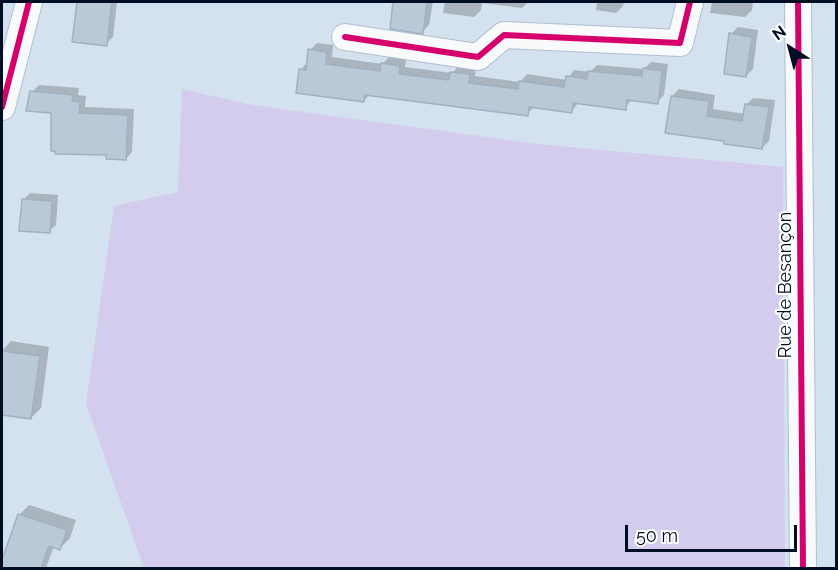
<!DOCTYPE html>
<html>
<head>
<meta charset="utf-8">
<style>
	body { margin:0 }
	#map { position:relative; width:838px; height:570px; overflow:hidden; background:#d4e1ee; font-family:Raleway,sans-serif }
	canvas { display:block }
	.frame { position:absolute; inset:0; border:3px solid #000e23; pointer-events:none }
	.north { position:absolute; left:760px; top:18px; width:60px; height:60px; -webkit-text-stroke:4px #fff; paint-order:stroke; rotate:324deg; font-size:16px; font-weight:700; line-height:24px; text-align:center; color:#000e23 }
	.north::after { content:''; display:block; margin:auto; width:21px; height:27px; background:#000e23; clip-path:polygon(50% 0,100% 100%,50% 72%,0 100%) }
	.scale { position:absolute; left:625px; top:525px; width:172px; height:27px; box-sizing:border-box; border:3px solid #000e23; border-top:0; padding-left:8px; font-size:18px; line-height:21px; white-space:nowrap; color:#000e23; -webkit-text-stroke:4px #fff; paint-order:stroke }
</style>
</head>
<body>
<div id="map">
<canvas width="838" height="570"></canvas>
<div class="frame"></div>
<div class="north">N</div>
<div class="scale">50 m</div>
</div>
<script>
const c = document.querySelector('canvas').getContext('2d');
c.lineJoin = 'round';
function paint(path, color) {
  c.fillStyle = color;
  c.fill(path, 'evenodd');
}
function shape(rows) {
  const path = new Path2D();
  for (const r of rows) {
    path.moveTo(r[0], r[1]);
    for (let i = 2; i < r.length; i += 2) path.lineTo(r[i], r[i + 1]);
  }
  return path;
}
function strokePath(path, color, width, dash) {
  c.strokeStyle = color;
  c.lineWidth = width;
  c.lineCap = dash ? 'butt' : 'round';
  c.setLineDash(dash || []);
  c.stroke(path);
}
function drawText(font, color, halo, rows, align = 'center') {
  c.font = font + ' Raleway,sans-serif';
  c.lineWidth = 4.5;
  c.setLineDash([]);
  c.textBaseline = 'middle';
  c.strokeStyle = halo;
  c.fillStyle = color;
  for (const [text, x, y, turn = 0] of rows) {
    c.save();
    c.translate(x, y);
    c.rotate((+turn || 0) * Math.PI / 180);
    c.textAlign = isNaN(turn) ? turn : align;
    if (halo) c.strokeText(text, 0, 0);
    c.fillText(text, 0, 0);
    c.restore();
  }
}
const green = shape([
	[182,89,252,105,538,144,783,167,785,568,144,568,86,404,114,206,178,192]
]);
const shadow = shape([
	[78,2,117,2,113,37,106,44,73,40],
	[395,2,433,2,429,25,422,32,391,27],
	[445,2,528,2,522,8,482,3,481,10,474,17,443,13],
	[597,2,624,2,623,6,616,13,596,10],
	[712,2,753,2,752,10,745,17,710,13],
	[738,27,758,30,753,69,746,76,731,34],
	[317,43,333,45,332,57,382,64,394,52,407,54,405,67,452,73,459,66,476,68,475,76,520,82,527,74,567,80,574,70,590,72,597,65,644,69,651,62,668,64,664,95,657,102,632,99,625,108,579,102,571,112,534,107,527,114,370,94,364,101,301,69,308,62,310,50],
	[39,85,79,88,78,95,86,96,85,107,134,109,132,152,126,159,107,154,52,111,32,92],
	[679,89,715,95,713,109,745,114,746,105,753,98,775,100,769,141,762,148,726,140,672,96],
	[30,193,58,195,56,225,49,231,23,200],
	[11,341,49,347,41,408,31,418,2,414,2,351],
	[29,505,76,520,70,538,60,548,54,546,46,568,13,568,2,564,19,515]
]);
const building = shape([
	[77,2,112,2,107,46,72,42,77,2],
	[393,2,427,2,423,34,390,29,393,2],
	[729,33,752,37,746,77,724,74,729,33],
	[308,49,327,52,326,64,380,71,381,63,400,66,399,74,449,80,450,72,470,74,469,83,518,89,519,81,564,87,566,76,587,79,588,71,642,76,643,68,662,71,658,104,627,100,626,110,573,103,572,113,529,107,528,116,365,95,364,102,296,93,299,69,306,70,308,49],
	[30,91,73,95,72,101,80,102,79,113,128,115,126,160,106,159,106,155,55,154,55,151,51,151,51,113,26,111,30,91],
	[671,96,709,101,707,116,742,121,745,104,769,107,762,149,724,144,724,141,665,133,671,96],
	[22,199,52,201,50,233,19,231,22,199],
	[2,351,40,356,31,419,2,415,2,351],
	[18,514,67,530,60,550,49,546,41,568,2,568,2,560,18,514]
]);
const minor = shape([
	[798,2,803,568],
	[345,37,478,57,504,35,680,43,690,2],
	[2,107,29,2]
]);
const cycleway = shape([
	[798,2,803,568],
	[345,37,478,57,504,35,680,43,690,2],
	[2,107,29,2]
]);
const streetNames = [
	["Rue de Besançon",786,285,-90]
];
paint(green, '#d4cced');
paint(shadow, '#0003');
paint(building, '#bac9d7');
strokePath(building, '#a0b1c1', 1.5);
strokePath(minor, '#aebfd0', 28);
strokePath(minor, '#f9fafc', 26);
strokePath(cycleway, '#d6006c', 6);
drawText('18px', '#000e23', '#fff', streetNames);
</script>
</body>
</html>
